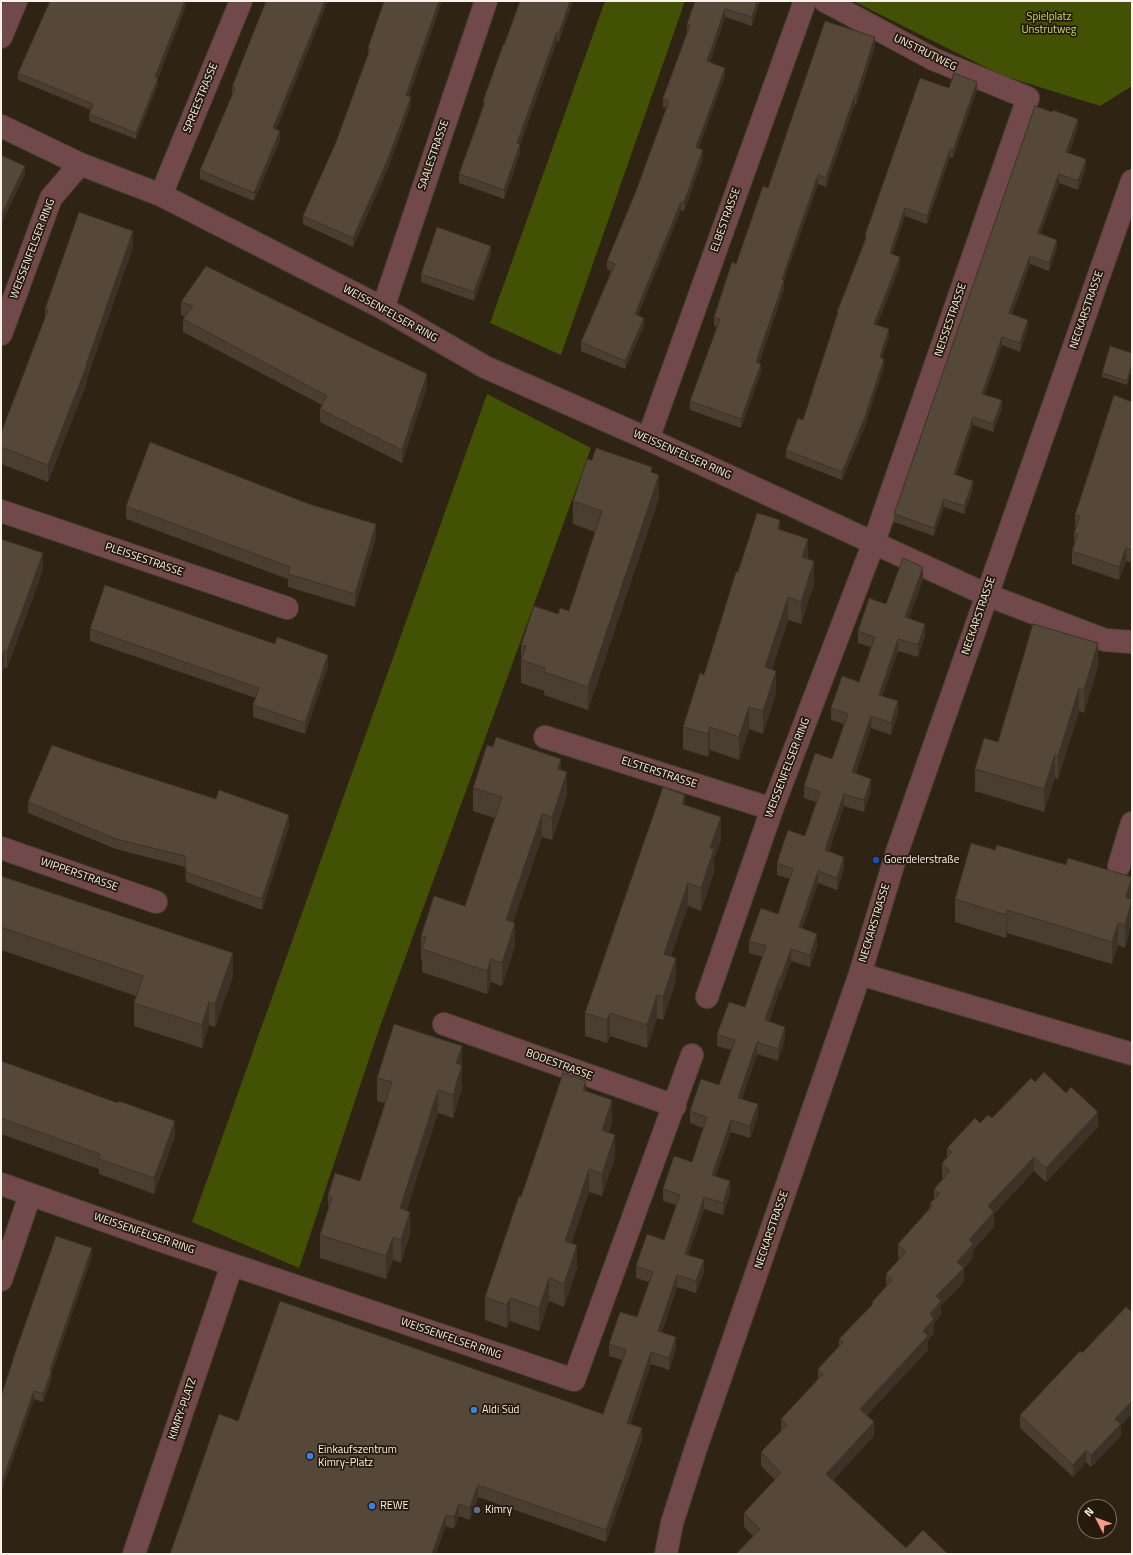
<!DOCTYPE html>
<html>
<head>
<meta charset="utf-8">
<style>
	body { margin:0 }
	#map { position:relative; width:1133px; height:1555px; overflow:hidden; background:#2f2314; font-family:"Titillium Web",sans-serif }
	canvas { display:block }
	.frame { position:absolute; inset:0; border:2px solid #faf1e8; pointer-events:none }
	.north { position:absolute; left:1077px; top:1499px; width:40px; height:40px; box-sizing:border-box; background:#251a0b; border:1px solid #7a7063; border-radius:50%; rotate:312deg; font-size:11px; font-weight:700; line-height:16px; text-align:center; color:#faf1e8 }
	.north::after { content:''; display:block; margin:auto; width:14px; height:18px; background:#f49d8b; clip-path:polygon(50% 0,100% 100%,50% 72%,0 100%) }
</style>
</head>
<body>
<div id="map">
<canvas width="1133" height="1555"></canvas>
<div class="frame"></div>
<div class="north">N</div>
</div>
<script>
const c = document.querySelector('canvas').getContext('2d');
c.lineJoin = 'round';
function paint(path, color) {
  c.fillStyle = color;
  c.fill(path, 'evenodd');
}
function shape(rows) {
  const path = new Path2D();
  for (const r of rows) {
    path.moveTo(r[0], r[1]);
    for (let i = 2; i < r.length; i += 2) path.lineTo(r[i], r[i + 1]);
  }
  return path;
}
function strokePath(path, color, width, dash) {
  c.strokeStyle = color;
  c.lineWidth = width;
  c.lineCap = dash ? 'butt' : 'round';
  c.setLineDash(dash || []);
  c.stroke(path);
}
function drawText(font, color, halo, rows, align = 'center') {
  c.font = font + ' "Titillium Web",sans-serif';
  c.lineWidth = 3.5;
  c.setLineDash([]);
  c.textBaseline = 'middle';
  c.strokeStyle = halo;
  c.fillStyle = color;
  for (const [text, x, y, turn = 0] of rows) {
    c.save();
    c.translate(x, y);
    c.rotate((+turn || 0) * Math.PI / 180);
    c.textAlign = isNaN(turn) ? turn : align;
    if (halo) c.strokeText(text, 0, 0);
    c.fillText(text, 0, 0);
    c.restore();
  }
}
const green = shape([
	[605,1,685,1,561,355,490,323],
	[853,1,1132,1,1132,86,1100,106,1001,75],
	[487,394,591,448,377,1035,299,1268,192,1222]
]);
const minor = shape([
	[1,37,16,1],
	[1,126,80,164],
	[161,195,241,1],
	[383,308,486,1],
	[1,334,51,198,80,164,161,195,383,308,485,367,648,439,987,595,1105,640,1132,642],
	[648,439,805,1],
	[1,511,287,608],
	[545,737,772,809],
	[1,848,156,902],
	[1119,866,1132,823],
	[860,974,1132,1054],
	[707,997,772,809,874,542,1028,98,933,59,825,1],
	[444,1024,675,1106],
	[1,1184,165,1242,574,1380,692,1055],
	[1,1280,30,1195],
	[134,1554,232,1265],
	[666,1554,672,1523,697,1445,860,974,897,852,1132,181]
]);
const wall = shape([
	[186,1,186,6,158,78,158,85,136,139,89,121,89,114,91,110,18,80,18,73],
	[266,1,328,1,276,130,280,140,254,201,200,179,200,170,232,96,232,87],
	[442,1,409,96,411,105,388,168,353,247,303,224,303,216,336,142,368,54,368,48],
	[520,1,573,1,559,41,557,41,520,145,520,153,504,199,459,183,459,174,483,106,483,101,504,45],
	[695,1,760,1,752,26,725,17,710,62,725,76,698,148,703,159,684,211,681,210,638,315,644,326,625,369,581,351,581,342,611,271,607,269,607,261,636,191,666,108,663,107,663,98,688,33,687,33,687,24],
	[875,46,856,105,855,104,826,187,818,184,784,280,784,289,759,363,761,372,741,428,690,410,690,401,717,327,714,326,714,317,768,188],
	[949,88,977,90,953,158,950,157,927,224,905,216,892,254,900,266,877,325,889,337,882,358,884,367,865,426,842,480,786,458,786,450,803,420,837,316,837,312,865,239,865,235],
	[1078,127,1069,153,1086,167,1078,190,1059,183,1040,234,1057,248,1049,271,1030,264,1012,314,1028,328,1020,352,1002,345,985,394,1002,409,993,432,973,425,956,475,973,489,964,514,944,507,934,536,894,522,894,514],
	[133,247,87,378,87,382,48,482,1,464,1,433,45,318,45,309],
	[491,254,474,301,421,282,421,274],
	[181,302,427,387,402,463,320,422,320,409,322,405,183,332,183,319,185,316,181,315],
	[1132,353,1132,369,1127,385,1102,377,1102,373],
	[1132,402,1132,563,1126,561,1119,580,1072,564,1072,551,1074,546,1074,533,1076,528,1075,528,1075,515],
	[592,460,652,472,659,498,588,710,544,695,544,691,521,683,521,645,558,614,569,611,595,532,573,524,573,501],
	[126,506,376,537,355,607,288,587,288,579,126,519],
	[780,530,808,559,814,584,801,624,788,620,772,669,776,693,763,734,749,729,739,760,710,750,708,757,683,749,683,727,704,675,738,572],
	[1,539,43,570,7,668,4,667,1,675],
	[923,579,909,618,925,636,918,657,898,651,882,696,898,713,891,735,871,728,856,773,871,791,864,812,844,806,829,851,844,869,837,890,818,883,802,929,817,946,810,967,791,961,781,989,780,989,769,1022,785,1039,778,1061,757,1054,742,1099,758,1116,750,1138,731,1132,715,1176,730,1193,723,1215,704,1209,688,1255,704,1272,696,1293,677,1287,662,1332,676,1349,669,1370,651,1364,630,1424,642,1440,606,1542,478,1497,470,1520,459,1516,454,1529,446,1526,238,1421,603,1414,622,1360,609,1356,609,1344,637,1317,649,1282,636,1278,636,1266,664,1240,676,1205,663,1201,663,1189,692,1162,703,1128,690,1123,690,1111,719,1085,731,1050,717,1046,717,1034,745,1007,763,957,749,953,749,941,778,914,790,879,777,875,777,863,805,836,816,802,804,798,804,786,832,759,844,724,831,720,831,708,859,682,871,647,858,643,858,631,886,604],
	[90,629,328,666,305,734,253,717,253,705,256,698,90,641],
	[1098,666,1084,713,1079,711,1058,779,1055,777,1044,812,975,791,975,769],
	[94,760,289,826,262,910,186,882,185,867,116,849,28,813,28,802],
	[561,770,567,795,552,840,542,837,513,922,515,946,502,986,491,982,487,994,422,972,422,959,421,959,421,936,465,906,495,818,473,811,473,788],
	[685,805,721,840,714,859,714,872,701,911,688,906,671,956,676,981,663,1020,657,1018,647,1048,610,1036,607,1043,585,1036,585,1013],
	[995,850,1132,877,1132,922,1125,948,1118,945,1112,964,1007,933,1006,938,955,922,955,899],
	[1,876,233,976,215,1027,209,1025,202,1048,134,1026,134,1003,136,996,1,950],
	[462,1046,462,1088,453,1118,438,1113,406,1210,410,1234,401,1263,393,1260,386,1279,320,1258,320,1235,328,1209,328,1195,360,1181,385,1103,377,1101,377,1078],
	[1,1061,118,1103,175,1136,154,1194,99,1174,99,1169,1,1134],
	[1035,1082,1098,1127,1046,1182,1034,1171,994,1214,994,1227,973,1250,973,1258,964,1268,964,1282,941,1305,941,1315,934,1323,934,1333,928,1340,928,1350,867,1415,874,1436,833,1480,906,1548,948,1554,753,1536,744,1527,744,1513,775,1480,761,1466,761,1452,781,1431,781,1419,818,1379,818,1369,839,1347,839,1339,872,1305,872,1302,886,1287,886,1274,899,1259,898,1258,898,1244,930,1208,930,1203,934,1200,934,1189,943,1179,942,1177,942,1163,947,1158,947,1148,980,1123,992,1118],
	[586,1091,612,1122,609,1132,615,1157,602,1196,589,1192,571,1243,577,1268,564,1307,549,1301,539,1331,510,1321,507,1328,485,1320,485,1297,521,1197],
	[92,1256,52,1372,52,1378,43,1402,34,1399,1,1493,1,1397],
	[1132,1312,1132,1413,1121,1425,1121,1436,1091,1467,1086,1462,1073,1477,1020,1428,1020,1415,1082,1353]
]);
const shadedWall = shape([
	[185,1,186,1,186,6,155,84,155,77],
	[325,1,328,1,273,137,273,128],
	[439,1,442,1,406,104,406,95],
	[570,1,573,1,559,41,559,33],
	[757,1,760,1,752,26,752,17],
	[725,9,725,17,707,70,707,61],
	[557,32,557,41,520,145,520,153,504,199,504,190,517,143],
	[875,37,875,46,856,105,856,96],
	[725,68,725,76,696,156,696,147],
	[158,78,158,85,136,139,136,133],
	[977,82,977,90,953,158,953,150],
	[855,95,855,104,826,187,826,178],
	[411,97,411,105,388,168,353,247,353,238],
	[1078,119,1078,127,1066,160,1066,152],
	[280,131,280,140,254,201,254,193],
	[950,149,950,157,927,224,927,216],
	[703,150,703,159,684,211,684,202],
	[1086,159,1086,167,1078,190,1078,181],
	[25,166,25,175,1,225,1,216],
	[1059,174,1059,183,1038,241,1038,233],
	[818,175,818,184,784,280,784,289,756,371,756,362,782,279],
	[681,202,681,210,635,322,635,314],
	[905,208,905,216,890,262,890,253],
	[133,231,133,247,87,378,87,382,48,482,48,465,86,365],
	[1057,240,1057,248,1049,271,1049,263],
	[491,246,491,254,474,301,474,292],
	[1030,256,1030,264,1009,322,1009,313],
	[900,257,900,266,874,332,874,324],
	[644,318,644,326,625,369,625,361],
	[1028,320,1028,328,1020,352,1020,343],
	[889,329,889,337,880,365,880,357],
	[1002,337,1002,345,982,402,982,394],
	[884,359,884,367,865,426,842,480,842,472],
	[761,364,761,372,741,428,741,419],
	[1132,364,1132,369,1127,385,1127,381],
	[427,374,427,387,402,463,402,450],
	[1002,400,1002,409,993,432,993,424],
	[973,417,973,425,954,482,954,474],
	[659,475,659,498,588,710,588,687],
	[973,481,973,489,964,514,964,506],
	[944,499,944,507,934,536,934,528],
	[780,520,780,543,778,529],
	[376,524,376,537,355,607,355,594],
	[808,539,808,562,802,557],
	[1126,548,1126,561,1119,580,1119,567],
	[43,553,43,570,7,668,7,652],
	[814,561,814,584,801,624,801,602],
	[923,567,923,579,905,629,905,617],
	[788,597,788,620,765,690,765,667],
	[925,624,925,636,918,657,918,645],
	[898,639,898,651,879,707,879,695],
	[1098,643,1098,666,1084,713,1084,690],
	[4,651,4,667,1,675,1,658],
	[328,655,328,666,305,734,305,723],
	[776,671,776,693,763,734,763,711],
	[1079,688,1079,711,1058,779,1058,756],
	[898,701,898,713,891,735,891,723],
	[749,707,749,729,739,760,739,737],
	[871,716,871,728,852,784,852,772],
	[710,727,710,750,708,757,708,734],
	[1055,754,1055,777,1044,812,1044,789],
	[561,759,561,782,558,769],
	[567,772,567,795,552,840,552,817],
	[871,779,871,791,864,812,864,800],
	[844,794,844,806,825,862,825,850],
	[685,795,685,818,682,804],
	[542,814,542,837,506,943,506,920],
	[289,815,289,826,262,910,262,899],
	[721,817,721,840,714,859,714,872,701,911,701,888,710,848],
	[844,857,844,869,837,890,837,878],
	[818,871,818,883,799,939,799,927],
	[1132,877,1132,922,1125,948,1125,925,1126,897],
	[688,883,688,906,664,977,664,954],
	[1007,910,1007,933,1006,938,1006,915],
	[515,923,515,946,502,986,502,963],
	[1118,923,1118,945,1112,964,1112,942],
	[817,934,817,946,810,967,810,955],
	[791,949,791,961,781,989,781,977],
	[233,953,233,976,215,1027,215,1004],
	[676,958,676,981,663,1020,663,997],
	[491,959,491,982,487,994,487,971],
	[780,977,780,989,765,1032,765,1020],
	[657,995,657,1018,647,1048,647,1025],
	[209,1002,209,1025,202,1048,202,1025],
	[610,1013,610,1036,607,1043,607,1020],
	[785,1027,785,1039,778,1061,778,1049],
	[757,1042,757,1054,738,1110,738,1098],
	[462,1046,462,1088,453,1118,453,1095,456,1063],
	[586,1081,586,1104,583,1090],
	[438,1090,438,1113,400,1231,400,1208],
	[612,1100,612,1122,602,1153,602,1130],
	[758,1104,758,1116,750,1138,750,1126],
	[1098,1112,1098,1127,1046,1182,1046,1168],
	[731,1120,731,1132,712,1187,712,1175],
	[175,1121,175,1136,154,1194,154,1178],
	[615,1135,615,1157,602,1196,602,1174],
	[1034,1157,1034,1171,994,1214,994,1227,973,1250,973,1258,964,1268,964,1282,941,1305,941,1315,934,1323,934,1333,928,1340,928,1350,860,1423,860,1409,923,1331,936,1296,957,1262,988,1206],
	[589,1169,589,1192,565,1263,565,1241],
	[730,1181,730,1193,723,1215,723,1203],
	[704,1197,704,1209,685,1265,685,1254],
	[410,1212,410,1234,401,1263,401,1240],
	[393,1237,393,1260,386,1279,386,1256],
	[577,1245,577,1268,564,1307,564,1284],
	[92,1248,92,1256,52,1372,52,1378,43,1402,43,1394,50,1370],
	[704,1260,704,1272,696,1293,696,1281],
	[677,1275,677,1287,658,1343,658,1331],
	[549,1278,549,1301,539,1331,539,1308],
	[510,1298,510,1321,507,1328,507,1305],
	[676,1337,676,1349,669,1370,669,1358],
	[651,1352,651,1364,627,1435,627,1423],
	[34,1391,34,1399,1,1493,1,1485],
	[1132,1401,1132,1413,1121,1425,1121,1436,1091,1467,1091,1455,1115,1419],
	[874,1422,874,1436,826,1488,826,1474],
	[642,1428,642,1440,606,1542,606,1530],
	[1086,1450,1086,1462,1073,1477,1073,1465],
	[478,1485,478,1497,470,1520,470,1508],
	[459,1504,459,1516,454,1529,454,1517],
	[446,1515,446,1526,436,1554,432,1554]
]);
const building = shape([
	[50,1,185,1,155,77,158,78,136,133,89,114,93,104,18,73,50,1],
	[266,1,325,1,273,128,280,131,254,193,200,170,235,88,232,87,266,1],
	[384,1,439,1,406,95,411,97,388,159,353,238,303,216,336,142,370,49,368,48,384,1],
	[520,1,570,1,559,33,557,32,517,143,520,144,504,190,459,174,485,102,483,101,503,45,504,45,520,1],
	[695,1,757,1,752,17,725,9,707,61,725,68,696,147,703,150,684,202,681,202,635,314,644,318,625,361,581,342,615,264,607,261,636,191,669,101,663,98,690,25,687,24,695,1],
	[825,21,875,37,856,96,855,95,826,178,818,175,782,279,784,280,756,362,761,364,741,419,690,401,720,319,714,317,732,262,736,264,763,186,768,188,825,21],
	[954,73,977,82,953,150,950,149,927,216,905,208,890,253,900,257,874,324,889,329,880,357,884,359,865,417,842,472,786,450,798,418,803,420,838,312,837,312,867,236,865,235,920,78,949,88,954,73],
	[1035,106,1052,112,1053,110,1078,119,1066,152,1086,159,1078,181,1059,174,1038,233,1057,240,1049,263,1030,256,1009,313,1028,320,1020,343,1002,337,982,394,1002,400,993,424,973,417,954,474,973,481,964,506,944,499,934,528,894,514,1035,106],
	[1,155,25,166,1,216,1,155],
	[79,212,133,231,86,365,87,365,48,465,1,447,1,433,48,310,45,309,79,212],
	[437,227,491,246,474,292,421,274,437,227],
	[206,266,358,341,427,374,402,450,320,409,327,396,183,319,193,306,181,302,206,266],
	[1110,346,1132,353,1132,364,1127,381,1102,373,1110,346],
	[1114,395,1132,402,1132,550,1126,548,1119,567,1072,551,1078,534,1074,533,1080,516,1075,515,1114,395],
	[150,442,309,504,376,524,355,594,288,574,290,567,126,506,150,442],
	[596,448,652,467,651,472,659,475,588,687,544,672,545,668,521,660,526,646,521,645,534,606,558,614,560,608,569,611,602,511,573,501,587,459,592,460,596,448],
	[757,513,780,520,778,529,808,539,802,557,814,561,801,602,788,597,765,667,776,671,763,711,749,707,739,737,710,727,708,734,683,727,700,673,704,675,736,572,738,572,757,513],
	[1,539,43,553,7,652,4,651,1,658,1,539],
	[903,558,923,567,905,617,925,624,918,645,898,639,879,695,898,701,891,723,871,716,852,772,871,779,864,800,844,794,825,850,844,857,837,878,818,871,799,927,817,934,810,955,791,949,781,977,780,977,765,1020,785,1027,778,1049,757,1042,738,1098,758,1104,750,1126,731,1120,712,1175,730,1181,723,1203,704,1197,685,1254,704,1260,696,1281,677,1275,658,1331,676,1337,669,1358,651,1352,627,1423,642,1428,606,1530,478,1485,470,1508,459,1504,454,1517,446,1515,432,1554,170,1554,219,1414,238,1421,280,1301,603,1414,626,1350,609,1344,620,1312,637,1317,653,1272,636,1266,647,1234,664,1240,680,1195,663,1189,674,1156,692,1162,707,1117,690,1111,701,1079,719,1085,735,1040,717,1034,729,1002,745,1007,766,946,749,941,761,908,778,914,793,869,777,863,782,847,788,830,805,836,820,792,804,786,815,753,832,759,848,714,831,708,842,676,859,682,875,637,858,631,869,598,886,604,903,558],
	[105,585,275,644,277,637,328,655,305,723,253,705,259,688,90,629,105,585],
	[1033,624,1098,643,1084,690,1079,688,1058,756,1055,754,1044,789,975,769,984,738,998,742,1033,624],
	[496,737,561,759,558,769,567,772,552,817,542,814,506,920,515,923,502,963,491,959,487,971,422,949,426,937,421,936,434,896,465,906,502,797,473,788,487,745,493,747,496,737],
	[52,745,94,760,216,799,219,790,289,815,262,899,186,872,185,856,116,839,28,802,52,745],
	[663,787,685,795,682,804,721,817,710,848,714,849,701,888,688,883,664,954,676,958,663,997,657,995,647,1025,610,1013,607,1020,585,1013,663,787],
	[971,843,995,850,997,845,1066,865,1068,858,1132,877,1126,897,1132,900,1125,925,1118,923,1112,942,1007,910,1006,915,955,899,971,843],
	[1,876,233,953,215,1004,209,1002,202,1025,134,1003,143,976,1,927,1,876],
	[394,1024,462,1046,456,1063,462,1065,453,1095,438,1090,400,1208,410,1212,401,1240,393,1237,386,1256,320,1235,332,1197,328,1195,335,1173,360,1181,392,1082,377,1078,394,1024],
	[1,1061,118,1103,119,1101,175,1121,154,1178,99,1159,100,1154,1,1118,1,1061],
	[1044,1072,1066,1093,1071,1087,1098,1112,1046,1168,1034,1157,988,1206,994,1212,969,1240,973,1244,957,1262,964,1268,936,1296,941,1301,930,1314,934,1319,923,1331,928,1336,860,1409,874,1422,826,1474,906,1548,923,1530,948,1554,736,1554,760,1529,744,1513,781,1473,761,1452,787,1425,781,1419,823,1374,818,1369,843,1342,839,1339,874,1303,872,1302,892,1280,886,1274,906,1252,898,1244,933,1205,930,1203,940,1194,934,1189,950,1171,942,1163,952,1152,947,1148,975,1118,980,1123,988,1115,992,1118,1031,1078,1035,1082,1044,1072],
	[563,1073,586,1081,583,1090,612,1100,602,1130,615,1135,602,1174,589,1169,565,1241,577,1245,564,1284,549,1278,539,1308,510,1298,507,1305,485,1297,519,1196,521,1197,563,1073],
	[56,1236,92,1248,50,1370,52,1370,43,1394,34,1391,1,1485,1,1397,16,1350,56,1236],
	[1126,1307,1132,1312,1132,1401,1115,1419,1121,1424,1091,1455,1086,1450,1073,1465,1020,1415,1080,1351,1082,1353,1126,1307]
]);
const markers = [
	[876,860,4,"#1a4fb4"],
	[474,1410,4,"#3f7fe0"],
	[310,1456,4,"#3f7fe0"],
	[372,1506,4,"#3f7fe0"],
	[477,1510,4,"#5c6f8a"]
];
const parkNames = [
	["Spielplatz",1049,17],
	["Unstrutweg",1049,30]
];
const streetNames = [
	["UNSTRUTWEG",925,53,26],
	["SPREESTRASSE",201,98,-68],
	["SAALESTRASSE",434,155,-71],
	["ELBESTRASSE",726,220,-70],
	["WEISSENFELSER RING",33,249,-69],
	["NECKARSTRASSE",1087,310,-71],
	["WEISSENFELSER RING",390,314,29],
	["NEISSESTRASSE",951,320,-71],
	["WEISSENFELSER RING",682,455,24],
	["PLEISSESTRASSE",144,560,19],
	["NECKARSTRASSE",979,616,-71],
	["WEISSENFELSER RING",788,768,-69],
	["ELSTERSTRASSE",659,773,18],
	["WIPPERSTRASSE",79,875,19],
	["NECKARSTRASSE",875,923,-73],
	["BODESTRASSE",559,1065,20],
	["NECKARSTRASSE",772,1230,-71],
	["WEISSENFELSER RING",144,1234,19],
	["WEISSENFELSER RING",451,1339,19],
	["KIMRY-PLATZ",183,1409,-71]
];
const poiNames = [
	["Goerdelerstraße",884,860],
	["Aldi Süd",482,1410],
	["Einkaufszentrum",318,1450],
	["Kimry-Platz",318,1463],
	["REWE",380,1506],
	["Kimry",485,1510]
];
paint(green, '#435104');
strokePath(minor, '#4b4032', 24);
strokePath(minor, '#71494b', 22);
paint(wall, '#493e30');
paint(shadedWall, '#3c3227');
paint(building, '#554838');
strokePath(building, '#3c3227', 1);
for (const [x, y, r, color] of markers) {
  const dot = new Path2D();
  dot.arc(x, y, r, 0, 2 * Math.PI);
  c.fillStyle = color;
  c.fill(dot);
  strokePath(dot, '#251a0b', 1.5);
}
drawText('11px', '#c3df62', '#251a0b', parkNames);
drawText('11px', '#faf1e8', '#251a0b', streetNames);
drawText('11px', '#faf1e8', '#251a0b', poiNames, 'left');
</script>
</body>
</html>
